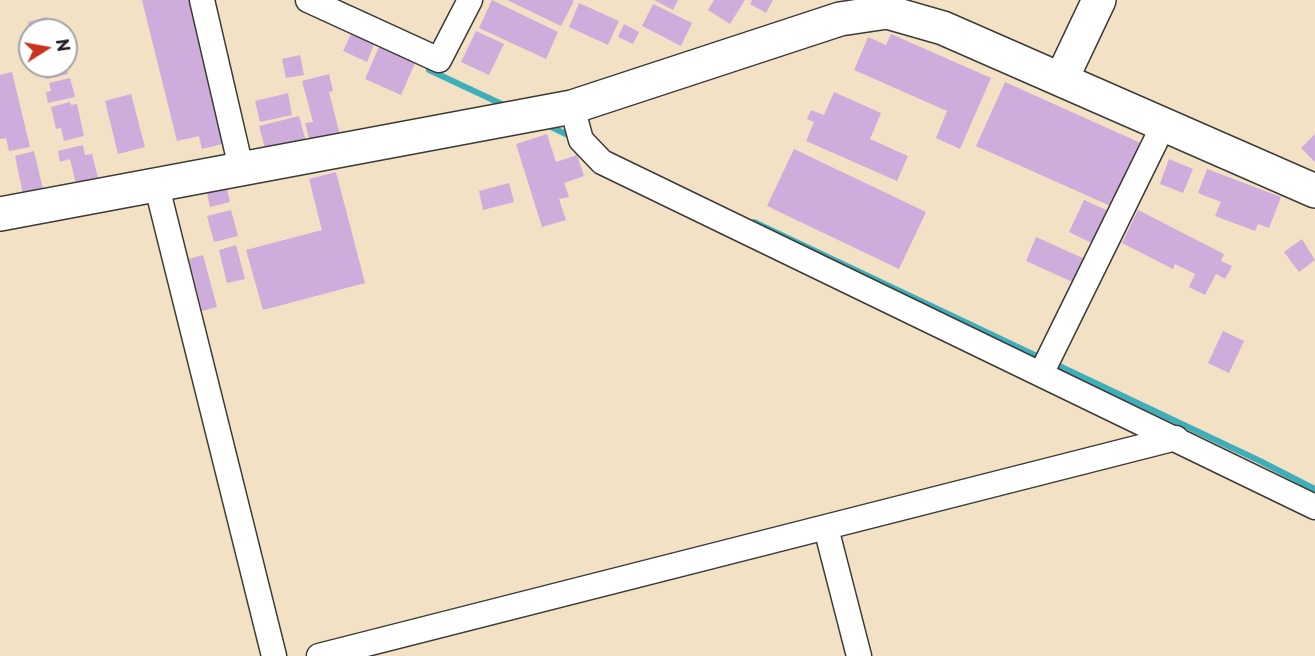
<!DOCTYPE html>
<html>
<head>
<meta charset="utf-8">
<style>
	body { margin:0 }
	#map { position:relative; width:1315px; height:656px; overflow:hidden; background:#f2e1c5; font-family:"Playpen Sans",sans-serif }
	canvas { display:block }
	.north { position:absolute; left:18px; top:18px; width:60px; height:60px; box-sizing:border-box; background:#fff; border:2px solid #a4a4a4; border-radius:50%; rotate:79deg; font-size:16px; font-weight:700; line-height:24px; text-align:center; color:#1c1c1c }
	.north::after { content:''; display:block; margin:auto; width:21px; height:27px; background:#c8321e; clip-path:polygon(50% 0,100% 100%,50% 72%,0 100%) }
</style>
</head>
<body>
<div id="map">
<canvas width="1315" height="656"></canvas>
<div class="north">N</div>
</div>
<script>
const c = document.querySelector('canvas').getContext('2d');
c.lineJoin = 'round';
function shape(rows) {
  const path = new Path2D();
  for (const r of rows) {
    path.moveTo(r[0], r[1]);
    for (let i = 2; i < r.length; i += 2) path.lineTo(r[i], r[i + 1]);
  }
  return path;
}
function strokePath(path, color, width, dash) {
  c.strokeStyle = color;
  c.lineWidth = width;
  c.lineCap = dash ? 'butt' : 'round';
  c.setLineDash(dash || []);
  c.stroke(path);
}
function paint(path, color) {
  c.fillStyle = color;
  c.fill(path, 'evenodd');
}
const stream = shape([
	[432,63,429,70,506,106],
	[545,124,574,138],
	[754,222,1043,359],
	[1053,363,1260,461,1315,489]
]);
const building = shape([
	[142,0,191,0,226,143,202,149,199,136,177,141],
	[492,0,558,32,546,59,479,28],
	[507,0,572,0,574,1,561,26],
	[654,0,678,0,673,10],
	[714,0,745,0,730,24,708,10],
	[752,0,773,0,766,13,750,4],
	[579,3,619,21,608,45,569,27],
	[653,4,692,23,681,46,642,26],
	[47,17,50,30,29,30,28,22],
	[624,24,639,32,633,44,618,37],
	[476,31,504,44,489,75,461,62],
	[351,34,374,44,367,62,343,51],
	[891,34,991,78,960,149,936,138,947,111,854,70,868,37,886,45],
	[379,47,415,63,401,95,365,79],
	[300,55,304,75,286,78,282,59],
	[43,66,66,66,68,74,46,79],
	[12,72,30,147,9,151,6,138,0,139,0,75],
	[329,74,333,91,329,92,341,139,311,146,305,123,313,122,302,81],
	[70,78,75,97,48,103,46,92,51,91,49,83],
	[1005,82,1143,144,1115,208,976,146],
	[834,92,881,113,870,139,908,156,897,181,806,141,814,122,807,119,811,110,824,115],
	[288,93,292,115,260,122,255,101],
	[131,94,145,147,118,154,105,101],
	[70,102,71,105,77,104,84,136,64,141,61,128,56,129,51,107],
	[299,116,306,142,266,152,259,126],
	[547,134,556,162,577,155,584,176,564,183,569,197,559,199,566,220,542,227,516,144],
	[1315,134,1315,162,1301,148],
	[83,145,85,155,92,154,98,178,76,184,70,159,60,162,58,151],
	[794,149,926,212,899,269,767,206],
	[34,151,43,189,23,194,15,156],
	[1169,159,1193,169,1183,193,1160,184],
	[1207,169,1281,197,1269,228,1258,224,1255,231,1215,216,1221,202,1198,193],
	[336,172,365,283,263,310,246,250,322,230,309,179],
	[509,183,514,202,483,210,479,191],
	[227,188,230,202,210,207,207,193],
	[1084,200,1113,213,1098,246,1069,232],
	[231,210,238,236,214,242,207,216],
	[1138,210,1224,254,1221,261,1232,266,1225,279,1216,274,1205,295,1189,287,1195,274,1175,264,1173,269,1122,243],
	[1036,237,1087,260,1077,284,1026,261],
	[1302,239,1315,260,1299,272,1284,252],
	[236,245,245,279,227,283,219,250],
	[203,255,217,307,202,311,189,259],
	[1223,331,1244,341,1229,373,1208,363]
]);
const street = shape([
	[202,0,241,168],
	[308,0,439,60,470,0],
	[572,107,581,140,602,162,1315,507],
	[156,183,274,656],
	[1041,374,1164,124],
	[826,528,859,656],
	[319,656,1176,438]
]);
const secondary = shape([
	[1062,78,1099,0],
	[0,214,572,107,840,19,887,12,943,28,1315,191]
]);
strokePath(stream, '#3faebb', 6);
paint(building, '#ceaddd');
strokePath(street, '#3c3a35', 27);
strokePath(secondary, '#3c3a35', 36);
strokePath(street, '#fff', 24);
strokePath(secondary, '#fff', 33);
</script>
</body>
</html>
